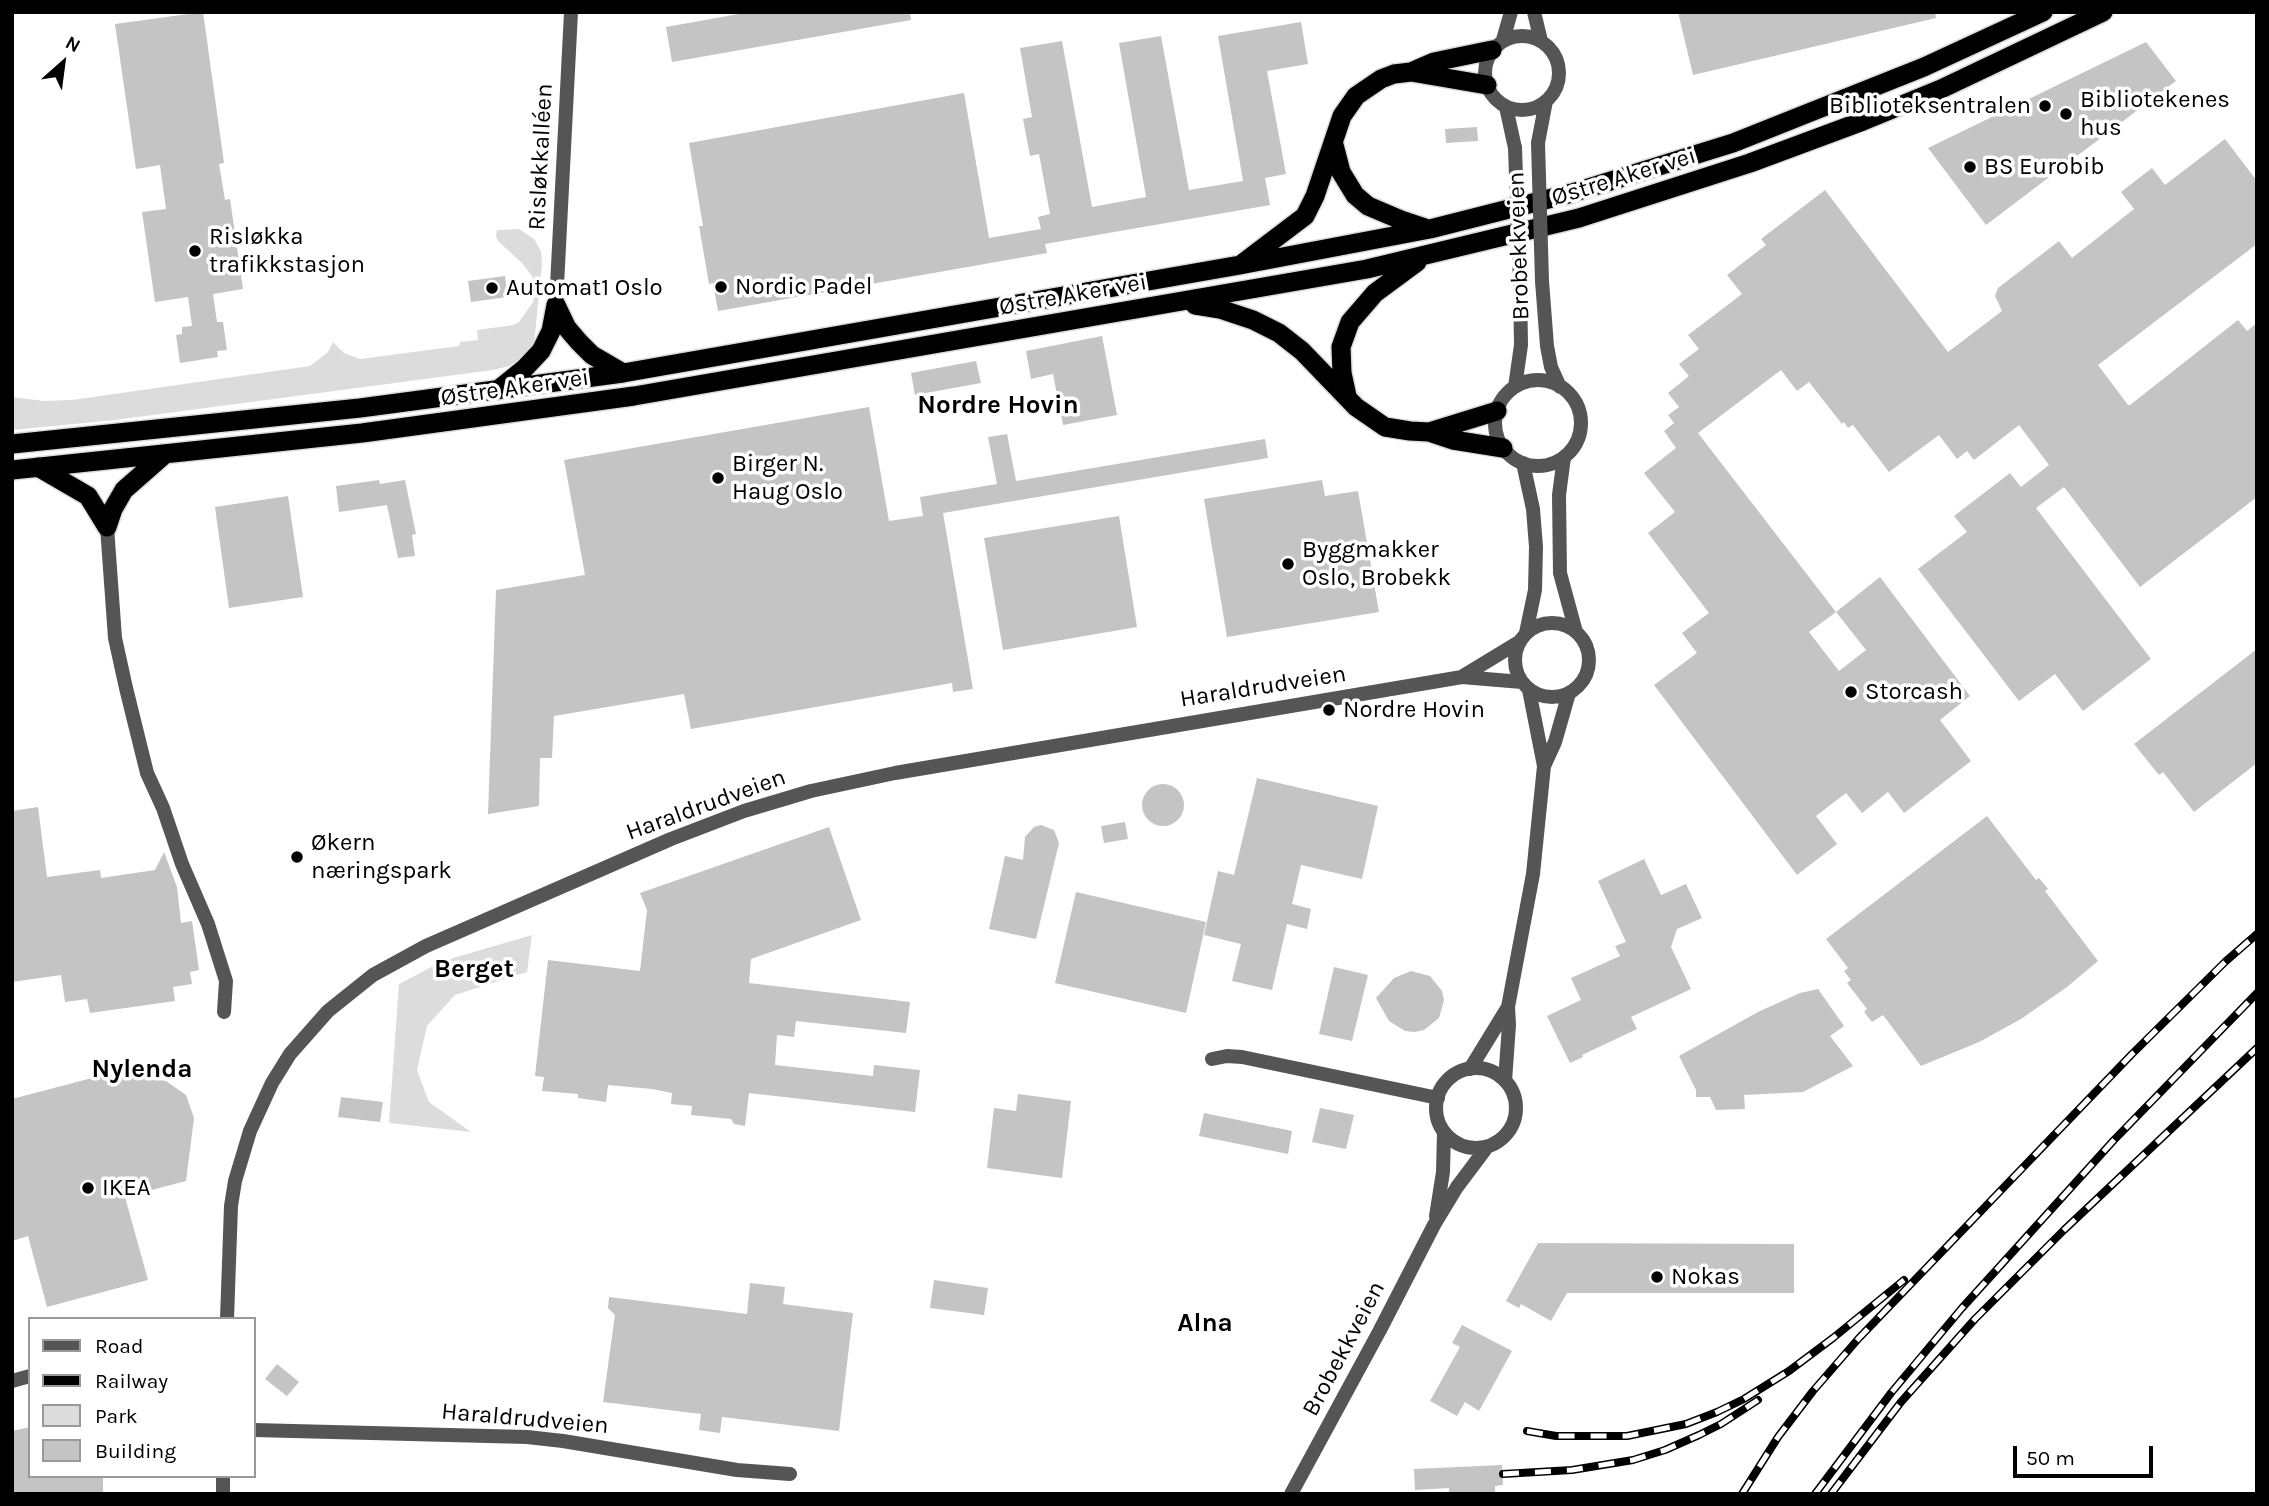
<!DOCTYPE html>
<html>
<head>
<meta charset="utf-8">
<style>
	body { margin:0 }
	#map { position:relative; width:2269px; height:1506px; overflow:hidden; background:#fff; font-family:Karla,sans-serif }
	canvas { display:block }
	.frame { position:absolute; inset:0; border:14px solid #000; pointer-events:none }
	.legend { position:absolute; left:28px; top:1317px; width:228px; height:161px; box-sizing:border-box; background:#fff; border:2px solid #999; margin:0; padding:9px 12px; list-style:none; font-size:21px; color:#000 }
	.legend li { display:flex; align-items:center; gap:14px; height:35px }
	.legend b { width:35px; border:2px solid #999 }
	.north { position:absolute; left:28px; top:28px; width:70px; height:70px; -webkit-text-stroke:5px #fff; paint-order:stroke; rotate:28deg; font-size:19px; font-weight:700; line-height:28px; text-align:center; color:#000 }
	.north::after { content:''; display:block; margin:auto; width:24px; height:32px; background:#000; clip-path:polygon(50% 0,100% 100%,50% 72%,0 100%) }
	.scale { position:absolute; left:2013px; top:1446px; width:140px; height:32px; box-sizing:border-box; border:4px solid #000; border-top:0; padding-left:9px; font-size:21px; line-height:24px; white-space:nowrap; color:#000; -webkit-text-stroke:5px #fff; paint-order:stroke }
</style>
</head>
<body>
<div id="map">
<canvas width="2269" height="1506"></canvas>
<div class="frame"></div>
<ul class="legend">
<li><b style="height:9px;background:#555"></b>Road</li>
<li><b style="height:9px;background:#000"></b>Railway</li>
<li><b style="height:19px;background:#dcdcdc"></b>Park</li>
<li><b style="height:19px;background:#c4c4c4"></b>Building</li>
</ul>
<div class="north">N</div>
<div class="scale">50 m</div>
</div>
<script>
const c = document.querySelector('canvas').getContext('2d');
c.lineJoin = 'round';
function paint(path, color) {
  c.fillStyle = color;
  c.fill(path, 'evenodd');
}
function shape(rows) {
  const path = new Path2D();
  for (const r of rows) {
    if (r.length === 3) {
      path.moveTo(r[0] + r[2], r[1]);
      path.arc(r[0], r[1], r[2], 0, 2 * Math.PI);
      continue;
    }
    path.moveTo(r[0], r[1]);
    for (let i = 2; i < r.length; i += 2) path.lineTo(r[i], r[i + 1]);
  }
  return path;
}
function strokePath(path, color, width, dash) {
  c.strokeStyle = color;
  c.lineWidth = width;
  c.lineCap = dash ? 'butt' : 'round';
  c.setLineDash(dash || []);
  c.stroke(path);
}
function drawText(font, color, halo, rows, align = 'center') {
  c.font = font + ' Karla,sans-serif';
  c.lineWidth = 7;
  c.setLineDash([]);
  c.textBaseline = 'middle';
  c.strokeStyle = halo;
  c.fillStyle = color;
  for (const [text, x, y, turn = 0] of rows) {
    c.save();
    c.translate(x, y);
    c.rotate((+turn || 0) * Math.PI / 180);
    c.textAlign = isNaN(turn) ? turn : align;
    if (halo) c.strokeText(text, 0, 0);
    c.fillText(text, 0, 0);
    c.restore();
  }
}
const green = shape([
	[519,229,534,239,541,251,542,264,534,344,525,356,509,366,493,370,115,420,12,430,12,397,44,401,72,400,310,366,328,352,333,342,344,353,360,359,459,346,460,342,478,340,477,330,513,325,519,322,533,302,535,287,532,276,522,263,498,241,496,236,497,230],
	[532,935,527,972,455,995,427,1026,417,1070,429,1102,471,1132,389,1123,399,984,443,961]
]);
const building = shape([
	[203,12,224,163,219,164,225,200,230,199,243,289,213,294,217,322,223,322,227,350,217,351,218,357,180,363,176,335,182,334,182,327,192,326,188,297,155,302,142,212,166,209,160,165,136,169,115,24],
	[750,12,910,12,911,20,672,62,666,27],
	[1678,12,1935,12,1936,18,1693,75],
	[1301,22,1308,64,1267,71,1286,174,1265,178,1270,205,1045,244,1047,253,718,311,713,283,709,284,699,226,703,226,689,143,964,93,989,238,1041,229,1038,217,1050,214,1039,154,1030,156,1023,119,1032,117,1020,48,1062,41,1092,207,1146,197,1119,43,1161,36,1189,190,1243,181,1218,36],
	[2146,42,2176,81,1986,225,1928,148],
	[1477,127,1478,141,1446,143,1445,129],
	[2225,139,2257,181,2257,244,2098,365,2128,405,2130,405,2238,320,2247,331,2257,323,2257,497,2140,587,2064,487,2036,508,2151,659,2083,711,2055,674,2019,701,1918,569,1967,532,1954,516,2010,473,2021,487,2049,465,2019,425,1974,460,1967,451,1957,459,1939,435,1889,472,1853,425,1848,428,1844,422,1842,424,1809,382,1797,391,1781,370,1698,433,1836,612,1880,577,1970,696,1940,720,1971,761,1904,813,1888,792,1862,813,1846,793,1816,816,1837,844,1797,875,1654,685,1697,653,1682,633,1709,613,1648,533,1675,512,1644,473,1676,448,1664,431,1674,423,1668,415,1679,407,1668,393,1689,376,1679,364,1699,349,1688,335,1742,294,1727,275,1766,245,1761,239,1825,190,1948,352,2002,311,1995,296,1998,288,2059,241,2072,258,2134,209,2121,192,2152,168,2165,185],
	[1836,612,1866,650,1839,671,1809,632],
	[505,276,508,297,471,302,468,281],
	[1102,336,1117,415,1063,425,1053,374,1031,379,1026,351],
	[976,361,981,383,915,395,911,373],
	[869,407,889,521,923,516,920,497,997,484,988,437,1007,434,1016,481,1265,439,1268,458,943,513,973,689,953,692,952,683,691,729,684,694,554,716,552,758,540,758,539,806,488,814,496,590,585,575,564,460],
	[379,480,380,484,405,480,416,534,412,535,415,556,398,558,387,505,339,512,336,486],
	[1322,480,1325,496,1358,491,1379,612,1227,637,1204,499],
	[288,496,303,597,229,608,215,507],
	[1119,516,1137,627,1003,650,984,538],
	[2257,649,2257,763,2194,812,2163,772,2159,775,2134,744],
	[1257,778,1378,806,1362,879,1301,865,1292,904,1311,909,1307,929,1287,924,1272,990,1232,981,1241,944,1204,935,1218,871,1234,875],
	[1163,805,21],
	[38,807,47,877,100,870,101,878,155,870,164,852,177,887,181,923,192,921,199,970,190,972,192,984,173,987,175,1001,90,1013,87,999,65,1002,61,975,12,982,12,811],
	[1987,816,2036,880,2039,878,2048,889,2045,891,2098,961,2067,987,2021,1019,1979,1042,1921,1066,1883,1015,1872,1022,1864,1012,1867,1009,1847,983,1851,980,1844,971,1848,968,1826,939],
	[1125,822,1128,839,1104,843,1101,826],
	[1041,825,1054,830,1059,843,1036,939,989,929,1005,856,1023,860,1025,837,1034,827],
	[829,827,861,920,751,959,749,983,910,1002,906,1033,796,1021,794,1037,777,1035,775,1065,873,1076,874,1065,920,1070,915,1112,749,1093,745,1126,734,1124,731,1119,691,1115,692,1106,671,1104,672,1093,652,1089,608,1085,606,1102,578,1098,578,1094,542,1091,544,1077,535,1076,548,960,640,971,647,910,640,893],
	[1644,859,1661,895,1686,884,1702,918,1677,929,1671,947,1691,989,1631,1017,1637,1029,1582,1055,1583,1057,1570,1063,1547,1016,1581,1000,1571,978,1620,956,1615,946,1626,942,1598,881],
	[1076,892,1206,922,1186,1013,1055,983],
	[1334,967,1368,975,1352,1041,1319,1034],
	[1411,971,1430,976,1442,991,1444,1000,1439,1018,1424,1030,1415,1032,1405,1031,1389,1021,1376,998,1394,978],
	[1818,989,1844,1026,1830,1036,1853,1066,1803,1092,1744,1095,1745,1109,1716,1110,1710,1097,1696,1097,1696,1090,1679,1056,1758,1012,1800,993],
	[90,1069,166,1081,186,1095,194,1118,186,1181,125,1197,148,1280,47,1307,28,1236,12,1241,12,1099,92,1078],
	[1018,1094,1071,1101,1062,1178,987,1168,994,1108,1016,1111],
	[341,1097,383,1102,380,1122,338,1117],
	[1320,1108,1354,1115,1346,1149,1312,1142],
	[1204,1113,1292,1131,1288,1154,1199,1136],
	[1538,1243,1794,1244,1794,1293,1567,1293,1551,1321,1521,1304,1519,1308,1506,1301],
	[934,1280,988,1288,984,1315,930,1308],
	[750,1283,785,1287,783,1304,853,1313,839,1431,722,1417,720,1433,699,1430,701,1414,603,1402,615,1315,608,1308,609,1297,747,1314],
	[1462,1325,1512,1351,1479,1411,1465,1402,1457,1416,1430,1401,1460,1347,1452,1343],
	[277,1364,299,1382,287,1396,265,1379],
	[30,1427,30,1476,103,1476,103,1494,12,1494,12,1431],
	[1502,1465,1503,1485,1495,1486,1495,1494,1449,1494,1449,1488,1415,1490,1414,1469]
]);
const minor = shape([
	[556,305,571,12],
	[107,527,115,638,126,688,147,773,163,808,182,864,208,924,226,981,224,1012],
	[1212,1059,1227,1056,1242,1057,1438,1098],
	[12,1381,30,1376],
	[254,1430,527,1437,563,1441,737,1470,790,1474]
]);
const tertiary = shape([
	[1534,12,1541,41],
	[1522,73,37],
	[1503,40,1511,12],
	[1506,107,1515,148],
	[1538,143,1546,101],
	[1542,281,1547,346,1551,367,1560,387],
	[1538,423,43],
	[1515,387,1521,345,1520,284],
	[1564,457,1559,495,1560,573,1576,632],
	[1523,463,1533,509,1536,547,1535,590,1526,633],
	[1552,660,37],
	[1463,676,1519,642],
	[1544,766,1555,742,1569,693],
	[1476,1108,40],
	[1470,1069,1508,1007],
	[1505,1081,1509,1025,1508,1007,1533,874,1544,766,1529,690],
	[1436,1216,1443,1172,1444,1132],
	[227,1319,231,1206,235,1181,250,1131,272,1083,290,1054,328,1011,373,975,426,946,671,839,744,811,811,791,895,773,1462,677,1522,682],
	[223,1494,223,1476],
	[1291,1494,1380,1330,1434,1225,1457,1187,1487,1147]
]);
const trunk = shape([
	[1411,72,1487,85],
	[1334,145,1341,172,1355,195,1368,206,1401,220,1425,228],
	[1243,263,1305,216,1315,196,1342,116,1356,96,1381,79,1394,74,1411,72,1434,62,1492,50],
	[556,305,567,328,579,342,592,355,623,373],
	[1195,305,1220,309,1253,320,1279,333,1302,351,1356,407,1385,427,1410,431,1429,432,1453,440,1503,448],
	[498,390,524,369,541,351,551,331,556,305],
	[1347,396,1342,373,1341,347,1350,322,1375,293,1417,262],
	[1429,432,1497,411],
	[12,444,360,408,623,373,1240,265,1430,229,1572,193,1733,143,1924,67,2043,12],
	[38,467,88,496,107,527],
	[12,470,362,433,634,396,1367,269,1579,218,1750,163,1863,121,1941,89,2103,12],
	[107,527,113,509,124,490,165,454]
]);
const rail = shape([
	[1527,1431,1556,1436,1627,1436,1686,1424,1717,1412,1744,1399,1789,1371,1833,1338,1904,1280],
	[1503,1474,1572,1470,1633,1460,1665,1450,1699,1435,1721,1424,1758,1400],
	[1742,1494,1778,1437,1813,1391,1859,1338,2132,1054,2226,961,2257,934],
	[1815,1494,1891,1393,1962,1308,2114,1140,2257,993],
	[1831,1494,1901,1402,1975,1319,2064,1230,2257,1048]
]);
const tertiaryBridge = shape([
	[1538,143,1542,281],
	[1515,148,1520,284]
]);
const markers = [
	[2045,106,7,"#000"],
	[2066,114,7,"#000"],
	[1970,167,7,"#000"],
	[195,251,7,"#000"],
	[721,287,7,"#000"],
	[492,288,7,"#000"],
	[718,478,7,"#000"],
	[1288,564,7,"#000"],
	[1851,692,7,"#000"],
	[1329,710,7,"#000"],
	[297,857,7,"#000"],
	[88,1188,7,"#000"],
	[1657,1277,7,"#000"]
];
const poiNames = [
	["Bibliotekenes",2080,100],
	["hus",2080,128],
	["Biblioteksentralen",2031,106,"right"],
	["BS Eurobib",1984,167],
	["Risløkka",209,237],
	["trafikkstasjon",209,265],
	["Nordic Padel",735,287],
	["Automat1 Oslo",506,288],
	["Birger N.",732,464],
	["Haug Oslo",732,492],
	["Byggmakker",1302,550],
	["Oslo, Brobekk",1302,578],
	["Storcash",1865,692],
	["Nordre Hovin",1343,710],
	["Økern",311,843],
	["næringspark",311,871],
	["IKEA",102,1188],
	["Nokas",1671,1277]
];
const streetNames = [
	["Risløkkalléen",541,157,-87],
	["Østre Aker vei",1624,177,-17],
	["Brobekkveien",1519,246,-92],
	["Østre Aker vei",1073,295,-10],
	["Østre Aker vei",515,388,-8],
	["Haraldrudveien",1263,687,-9],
	["Haraldrudveien",706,805,-20],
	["Brobekkveien",1344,1349,-62],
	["Haraldrudveien",525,1419,5]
];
const neighbourhoodNames = [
	["Nordre Hovin",998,406],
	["Berget",474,970],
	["Nylenda",142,1070],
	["Alna",1205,1324]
];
paint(green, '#dcdcdc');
paint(building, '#c4c4c4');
strokePath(trunk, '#dbdbdb', 22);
strokePath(minor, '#555', 14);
strokePath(tertiary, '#555', 14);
strokePath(trunk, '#000', 19);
strokePath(rail, '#000', 8);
strokePath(rail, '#fff', 5, [16]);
strokePath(tertiaryBridge, '#555', 14);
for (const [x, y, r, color] of markers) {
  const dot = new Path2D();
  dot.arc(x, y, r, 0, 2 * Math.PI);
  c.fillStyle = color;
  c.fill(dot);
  strokePath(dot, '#fff', 2.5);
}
drawText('24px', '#000', '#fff', poiNames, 'left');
drawText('24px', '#000', '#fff', streetNames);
drawText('bold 26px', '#000', '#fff', neighbourhoodNames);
</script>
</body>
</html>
